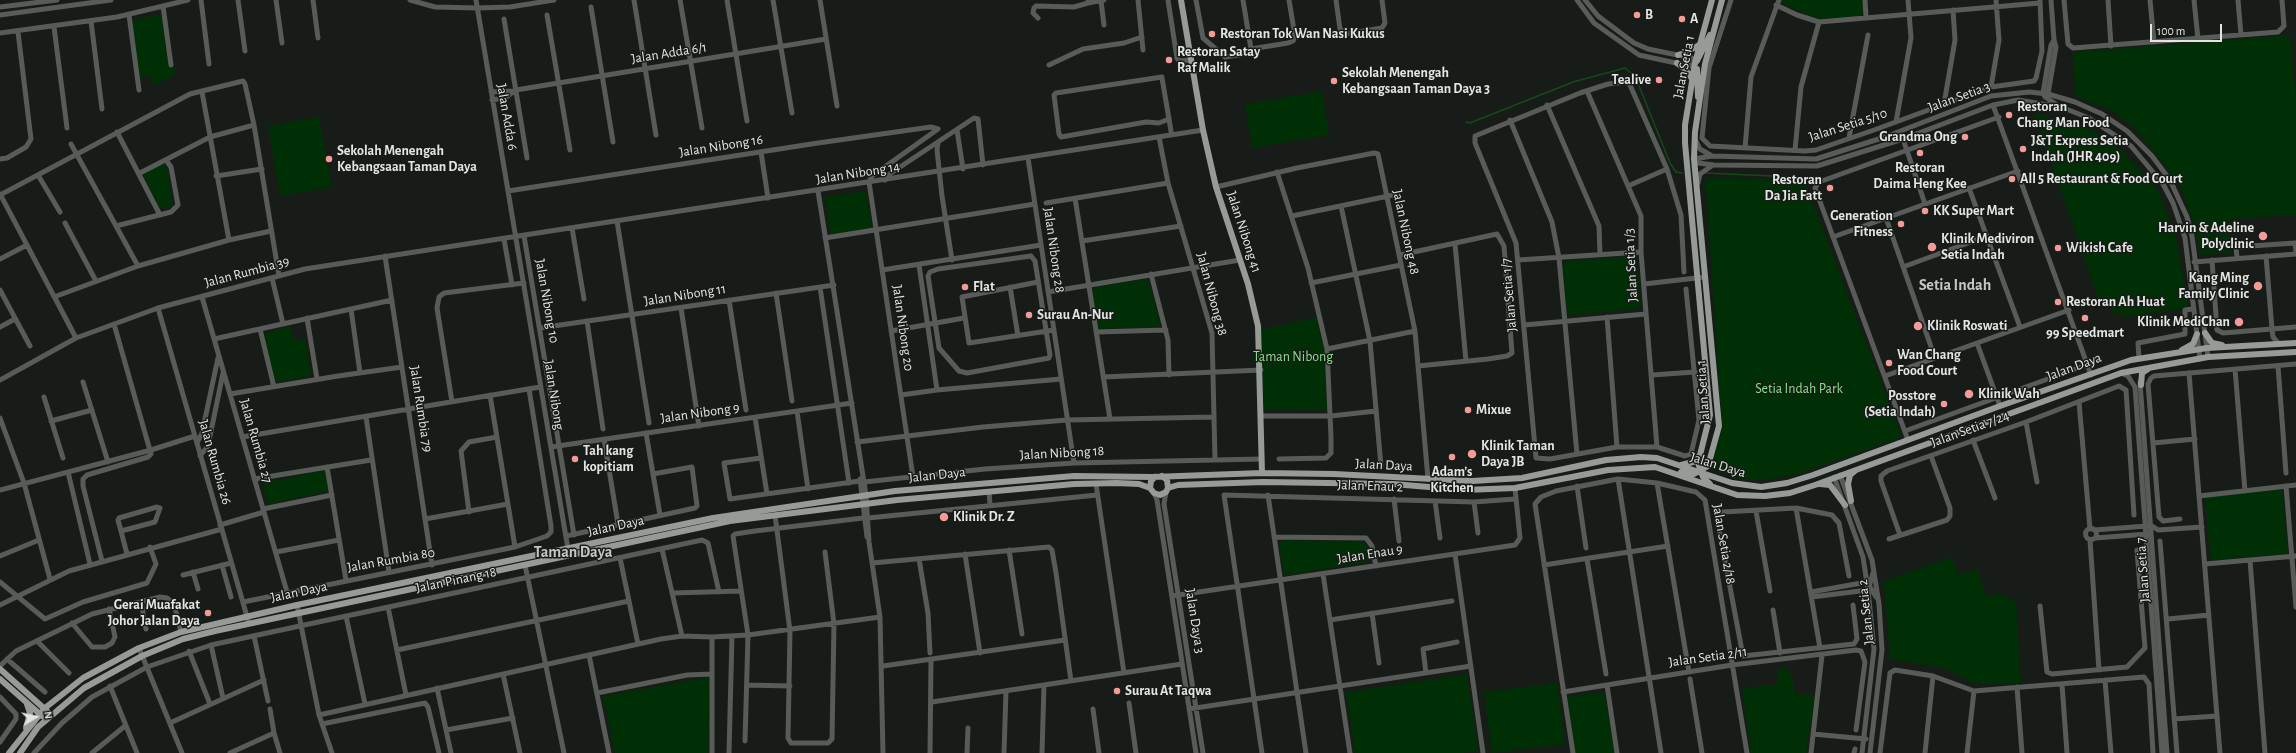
<!DOCTYPE html>
<html>
<head>
<meta charset="utf-8">
<style>
	body { margin:0 }
	#map { position:relative; width:2296px; height:753px; overflow:hidden; background:#181c18; font-family:"Alegreya Sans",sans-serif }
	canvas { display:block }
	.north { position:absolute; left:16px; top:697px; width:40px; height:40px; -webkit-text-stroke:3px #181c18; paint-order:stroke; rotate:81deg; font-size:11px; font-weight:700; line-height:16px; text-align:center; color:#e2e5e2 }
	.north::after { content:''; display:block; margin:auto; width:14px; height:18px; background:#e2e5e2; clip-path:polygon(50% 0,100% 100%,50% 72%,0 100%) }
	.scale { position:absolute; left:2150px; top:24px; width:72px; height:18px; box-sizing:border-box; border:2px solid #e2e5e2; border-top:0; padding-left:5px; font-size:12px; line-height:14px; white-space:nowrap; color:#e2e5e2; -webkit-text-stroke:3px #181c18; paint-order:stroke }
</style>
</head>
<body>
<div id="map">
<canvas width="2296" height="753"></canvas>
<div class="north">N</div>
<div class="scale">100 m</div>
</div>
<script>
const c = document.querySelector('canvas').getContext('2d');
c.lineJoin = 'round';
function paint(path, color) {
  c.fillStyle = color;
  c.fill(path, 'evenodd');
}
function shape(rows) {
  const path = new Path2D();
  for (const r of rows) {
    if (r.length === 3) {
      path.moveTo(r[0] + r[2], r[1]);
      path.arc(r[0], r[1], r[2], 0, 2 * Math.PI);
      continue;
    }
    path.moveTo(r[0], r[1]);
    for (let i = 2; i < r.length; i += 2) path.lineTo(r[i], r[i + 1]);
  }
  return path;
}
function strokePath(path, color, width, dash) {
  c.strokeStyle = color;
  c.lineWidth = width;
  c.lineCap = dash ? 'butt' : 'round';
  c.setLineDash(dash || []);
  c.stroke(path);
}
function drawText(font, color, halo, rows, align = 'center') {
  c.font = font + ' "Alegreya Sans",sans-serif';
  c.lineWidth = 3;
  c.setLineDash([]);
  c.textBaseline = 'middle';
  c.strokeStyle = halo;
  c.fillStyle = color;
  for (const [text, x, y, turn = 0] of rows) {
    c.save();
    c.translate(x, y);
    c.rotate((+turn || 0) * Math.PI / 180);
    c.textAlign = isNaN(turn) ? turn : align;
    if (halo) c.strokeText(text, 0, 0);
    c.fillText(text, 0, 0);
    c.restore();
  }
}
const green = shape([
	[1783,0,1863,0,1863,12,1859,16,1818,19,1782,3],
	[161,14,169,68,175,67,176,71,173,73,174,76,152,86,150,76,139,77,131,20],
	[2290,35,2296,98,2296,215,2229,219,2231,253,2202,255,2200,254,2192,218,2181,188,2154,151,2134,128,2111,110,2075,96,2073,52],
	[1322,91,1329,135,1252,148,1245,104],
	[2034,113,2086,126,2123,151,2159,192,2176,237,2188,305,2186,308,2123,317,2121,312,2114,315,2110,303,2101,307],
	[319,117,332,187,280,196,268,126],
	[162,164,167,168,173,204,167,209,159,207,144,177,144,173],
	[1705,177,1804,180,1901,434,1899,438,1798,474,1766,480,1740,479,1717,471,1712,465,1722,425],
	[866,191,872,228,830,234,825,197],
	[1634,256,1637,259,1641,305,1638,309,1569,315,1567,313,1563,265,1565,261],
	[1148,279,1161,326,1098,329,1093,292,1096,287],
	[1316,317,1324,350,1327,410,1264,409,1260,330],
	[291,326,293,340,305,338,311,373,307,377,278,382,274,379,263,336,266,333],
	[325,470,329,491,267,504,263,483],
	[2282,489,2288,554,2213,560,2210,556,2205,497],
	[1284,540,1364,542,1367,546,1368,562,1284,575,1279,545],
	[1952,557,1959,575,1977,569,1987,597,2000,593,2016,602,2021,683,1975,684,1943,668,1890,659,1884,581],
	[1787,668,1788,674,1792,674,1795,694,1816,695,1806,753,1751,753,1742,688,1773,685,1778,680,1777,669],
	[1467,674,1478,751,1461,753,1355,753,1346,692],
	[710,677,708,753,615,753,603,696],
	[1557,683,1565,744,1492,753,1484,692],
	[1604,692,1615,753,1576,753,1567,699,1570,696]
]);
const stream = shape([
	[1466,122,1470,123,1573,82,1625,68,1635,76,1670,163,1676,172,1682,173],
	[1706,173,1793,177]
]);
const minor = shape([
	[201,0,209,64],
	[238,0,245,51],
	[276,0,282,43],
	[313,0,318,38],
	[410,0,435,7,477,8,510,7,554,0],
	[476,0,569,555],
	[634,0,656,135],
	[680,0,702,128],
	[727,0,747,121],
	[773,0,792,113],
	[820,0,837,106],
	[1138,0,1143,50],
	[1168,0,1177,58,1179,61,1190,60],
	[1196,0,1203,38,1225,57,1245,54,1251,49,1288,43,1293,41,1295,36,1289,0],
	[1243,0,1251,49],
	[1336,0,1340,29,1346,34,1382,28,1385,23,1382,0],
	[1577,0,1594,23,1639,55,1690,66,1695,63,1692,58,1648,49,1634,43,1598,16,1585,0],
	[1731,0,1709,68,1702,138,1710,146,1805,151,1816,150,1874,130,1991,87,2034,81,2036,78,2042,51,2040,0],
	[1865,0,1866,17],
	[2064,0,2068,44,2073,48,2278,32,2284,26,2282,0],
	[2108,0,2111,46],
	[2150,0,2154,42],
	[2194,0,2198,39],
	[2238,0,2241,35],
	[1088,1,1088,3,1104,0],
	[1101,1,1104,25],
	[1776,5,1797,15,1819,22,2040,3],
	[163,6,171,65],
	[0,7,57,0],
	[591,7,613,142],
	[0,15,111,0],
	[129,15,139,90],
	[547,15,570,150],
	[1038,18,1033,13,1034,8,1036,6,1074,7,1088,3],
	[504,19,527,158],
	[91,21,102,109],
	[54,27,67,128],
	[0,33,117,17,188,0],
	[1049,65,1083,49,1124,43,1142,37],
	[1991,87,1999,40,1996,0],
	[1587,91,1641,216,1641,252,1657,447],
	[202,92,229,240],
	[491,92,515,91],
	[2043,93,2051,45,2054,40],
	[2043,93,2045,97,2056,104],
	[2048,94,2056,47,2054,40,2051,0],
	[492,100,505,98,516,90,826,39],
	[1944,104,1955,40,1953,10],
	[1547,105,1599,226,1600,255],
	[1993,105,2091,375],
	[1169,119,1159,123,1146,122,1061,137,1059,134,1054,95,1056,93,1162,77,1162,78,1169,119,1171,131,1172,135],
	[1510,120,1552,222,1559,258,1577,454],
	[1896,122,1911,38,1908,0],
	[957,130,963,169],
	[117,132,160,215],
	[1159,137,1168,183,1212,333,1215,460],
	[1849,138,1868,35],
	[1903,139,1925,204],
	[1696,141,1700,149,1712,156],
	[938,143,937,150,942,196,952,260],
	[71,144,138,266],
	[1745,148,1751,77,1779,0],
	[1795,150,1801,87,1819,22],
	[761,152,768,198],
	[1028,158,1074,463],
	[0,159,7,158,26,147,31,139,18,32],
	[1277,172,1308,268,1327,349,1331,437,1331,453,1326,458,1279,459],
	[140,173,210,137,254,125],
	[38,175,60,212],
	[216,176,262,169],
	[885,180,888,175,974,118,978,119,983,165],
	[1698,183,1700,174,1713,165],
	[1628,186,1667,169],
	[1216,187,1297,168,1374,153,1378,154,1415,331,1428,479],
	[1969,188,2020,327],
	[508,191,818,143,931,127,938,129,872,176,869,182,913,477],
	[818,191,866,495,869,542,880,617,883,753],
	[0,194,76,338],
	[0,195,190,94,243,81,245,84,254,125,279,276],
	[1075,198,1110,419],
	[1046,203,1168,183],
	[1341,206,1370,341,1381,466],
	[1292,216,1398,194],
	[1886,218,1935,358],
	[617,221,649,423],
	[65,223,96,281],
	[116,226,171,212,178,205,171,167,166,160],
	[572,228,584,299],
	[524,236,574,535],
	[1833,237,2018,171],
	[825,238,1035,204],
	[504,239,512,285],
	[1082,241,1181,226],
	[1455,244,1466,361],
	[1400,255,1497,234,1504,246,1512,353,1507,356,1488,359,1418,366],
	[385,256,432,565],
	[1031,256,1035,261,1050,355,1049,358,967,373,959,371,939,348,928,276,930,272,938,269,1031,256],
	[2266,256,2272,329,2273,337,2279,344],
	[2237,258,2236,247,2295,243,2296,252],
	[0,259,27,245],
	[1518,260,1641,252],
	[2212,260,2217,330,2223,333,2296,327],
	[2194,262,2296,254],
	[919,265,937,390],
	[1903,267,1987,236],
	[882,270,1041,245],
	[1684,272,1681,215,1667,169,1630,85,1626,82,1608,84,1580,93,1475,136,1475,143,1516,243,1536,458,1550,459,1617,447,1657,447,1685,456,1691,454,1699,420,1686,289],
	[1151,274,1168,340,1169,375],
	[272,278,283,324],
	[1038,282,962,297,969,343,1054,330],
	[1311,283,1401,265],
	[1644,284,1705,277],
	[820,287,849,483],
	[1010,287,1018,336],
	[0,290,30,346],
	[1048,292,1240,260],
	[776,293,792,401],
	[54,297,138,266,229,240,271,231],
	[202,297,287,592],
	[729,300,746,410],
	[158,308,248,620],
	[681,308,699,426],
	[351,309,360,373],
	[1607,317,1617,447],
	[307,318,317,379],
	[587,321,603,429],
	[1524,325,1646,314],
	[0,327,15,319],
	[540,328,834,285],
	[260,329,274,387],
	[891,331,964,318],
	[1096,332,1166,330],
	[214,339,392,300],
	[1977,343,2000,406],
	[1327,349,1415,331],
	[2139,359,2138,343,2185,334,2185,310,2193,309],
	[2200,359,2185,238,2173,203,2163,184,2131,146,2089,118,2061,107,2018,100,1993,105,1903,139,1817,166,1714,165,1698,163,1694,159,1712,156,1816,159,1885,137,1991,96,2029,92,2048,94,2075,102,2102,114,2127,131,2152,156,2170,180,2187,217,2192,236,2208,357],
	[2278,366,2286,473],
	[2235,369,2245,491],
	[2121,373,2128,376,2135,387,2162,753],
	[2189,373,2220,753],
	[1652,375,1695,372],
	[1885,376,2069,310],
	[1103,377,1261,370],
	[0,380,76,338,158,308,305,269,1203,130],
	[83,382,108,462],
	[2140,382,2167,753],
	[230,394,338,376,402,367],
	[490,395,515,547],
	[901,395,937,390,1061,379],
	[44,397,63,458],
	[452,402,437,308,439,297,444,293,524,283],
	[2079,402,2090,529],
	[797,411,808,489],
	[1262,416,1331,416,1376,411],
	[366,417,389,572],
	[755,417,767,494],
	[0,418,24,483,50,579],
	[51,421,92,410],
	[2026,422,2037,482],
	[1905,431,2089,364],
	[646,433,660,515],
	[242,437,540,387],
	[604,439,618,524],
	[1908,440,1815,188,1819,182,1999,117],
	[1973,440,1995,498],
	[857,442,983,427,1067,420,1214,417],
	[197,443,202,433,218,358],
	[2153,443,2195,439],
	[551,447,852,403],
	[200,456,208,446,223,373],
	[761,458,724,463,730,499,860,481],
	[327,467,346,580],
	[68,472,90,564],
	[1840,475,1872,560,1879,604,1882,650,1870,753],
	[1834,477,1863,557,1868,590,1874,649,1862,753],
	[254,479,371,460],
	[860,479,867,537],
	[1618,479,1661,753],
	[864,482,985,469,1074,463,1262,459],
	[1657,483,1689,672],
	[1096,484,1124,673],
	[1577,486,1586,548],
	[2286,486,2296,607],
	[0,490,151,450,195,436],
	[989,492,990,504],
	[1166,492,1164,504,1203,753],
	[1154,493,1157,500,1196,753],
	[1268,495,1306,753],
	[2199,496,2296,485],
	[1394,499,1399,541],
	[1435,501,1440,538],
	[1474,502,1478,533],
	[1796,508,1820,648],
	[263,509,332,495],
	[1756,511,1770,591],
	[469,512,461,451,469,442,497,437],
	[775,515,790,631,788,738,791,743,828,743,832,739,834,624,825,552],
	[868,518,1097,495],
	[425,519,508,504],
	[2180,519,2163,521,2159,517,2148,384,2151,378,2154,376,2296,364],
	[220,525,264,512],
	[2152,526,2158,530,2202,527],
	[2091,534,5.5],
	[2094,530,2147,526],
	[121,531,155,522,160,508,157,507,119,518,118,520,121,531,127,554],
	[1900,535,1881,481,1881,476,1887,471,2026,422,2119,386,2126,390,2134,515],
	[566,536,695,508,697,506,692,467,653,474],
	[1274,537,1366,538,1372,546,1376,566],
	[2095,538,2148,534],
	[1889,539,1947,520,1950,516,1950,508,1931,456],
	[2090,540,2099,670],
	[2160,541,2177,753],
	[662,549,682,636],
	[1009,550,1022,634],
	[276,552,339,540],
	[965,554,980,653],
	[1455,554,1483,753],
	[0,556,39,540],
	[620,558,638,644],
	[919,559,928,613,930,653],
	[1587,559,1606,674],
	[2250,560,2265,753],
	[102,561,83,486,83,479,87,475,148,457,151,454,114,324],
	[872,563,1049,547,1052,550,1056,573,1071,681],
	[2205,564,2296,556],
	[222,565,231,597],
	[525,565,564,753],
	[1544,565,1668,546],
	[193,572,198,589],
	[1323,574,1350,753],
	[183,575,231,563],
	[1849,576,1839,523,1832,515,1796,508,1723,512,1717,518,1743,656,1854,644,1857,639,1853,605],
	[0,582,45,619,83,602,147,583,156,564,150,547],
	[1811,592,1867,582,1876,597],
	[673,593,741,591],
	[1172,596,1515,545,1520,538,1515,488],
	[1812,597,1868,590,1873,573],
	[141,602,146,629],
	[243,602,515,547,547,536,551,532,551,526,529,389],
	[0,605,69,571,222,529],
	[297,605,319,715,332,753],
	[2040,606,2047,672,2052,674,2127,667,2145,648,2137,550],
	[388,607,406,695],
	[1773,610,1780,653],
	[1372,613,1379,663],
	[346,616,365,704],
	[2168,619,2209,615],
	[1330,620,1452,601],
	[72,623,92,647,105,647,112,643,115,637,109,609],
	[254,636,268,701],
	[712,637,712,753],
	[37,641,69,673],
	[211,645,223,698],
	[139,648,182,753],
	[397,650,629,601],
	[189,651,210,704],
	[589,655,609,753],
	[7,659,45,692],
	[0,666,16,651,92,614,160,597,167,598,174,604,181,632],
	[883,666,1065,640],
	[1426,673,1423,649,1457,642],
	[503,674,520,753],
	[1690,679,1702,753],
	[2105,680,2111,753],
	[2062,684,2067,753],
	[747,685,790,686],
	[1607,685,1617,753],
	[110,686,137,753],
	[2017,687,2022,753],
	[437,688,451,753],
	[1563,692,1732,665,1856,650,1861,651,1865,662,1856,730],
	[597,693,687,675,712,674],
	[0,697,16,714,16,719,0,742],
	[932,702,1182,664],
	[1129,703,1136,753],
	[270,709,274,733,280,753],
	[1093,709,1099,753],
	[1189,709,1471,666],
	[319,715,661,639,682,636,712,637,748,635,880,617],
	[2174,719,2217,716],
	[170,723,264,680],
	[322,724,425,703,428,707,439,753],
	[446,730,513,718],
	[1813,734,1866,739],
	[745,741,748,635,733,536,735,534,755,531,863,518],
	[34,753,62,723,92,697,147,667,211,645,702,540,708,543,719,592],
	[92,753,125,726],
	[230,753,274,733],
	[729,753,732,636],
	[930,753,931,660],
	[967,753,968,728],
	[1004,753,1006,691],
	[1042,753,1044,685],
	[1262,753,1224,495,1474,502,1515,499],
	[1573,753,1535,504,1541,497,1556,491,1618,479,1657,483,1696,492,1705,500,1747,753],
	[1811,753,1822,655],
	[1854,753,1855,749],
	[1880,753,1890,673,1895,670,1933,676,1974,691,2144,677,2149,684,2153,753],
	[1925,753,1933,676],
	[1967,753,1974,691]
]);
const major = shape([
	[1181,0,1203,130,1216,187,1248,284,1258,326,1262,473],
	[1678,55,1687,52,1699,45],
	[1697,61,1710,35],
	[1677,63,1685,69,1693,80],
	[1697,69,1698,97],
	[2205,333,2212,343,2222,345],
	[2182,350,2193,344,2197,334],
	[2141,385,2142,373,2148,369],
	[1681,465,1693,462,1699,456],
	[1681,472,1694,474,1708,466,1719,426,1694,159,1695,132,1705,64,1722,0],
	[1155,477,1151,481,1150,488,1154,493,1160,495,1166,492,1168,488,1167,480,1162,476],
	[1710,484,1703,477,1698,463,1710,415,1685,143,1685,125,1695,63,1712,0],
	[1820,484,1830,485,1845,505],
	[1168,488,1178,485,1263,482,1393,484,1465,490,1515,488,1608,470,1655,467,1737,495,1765,496,1790,493,1815,485,2121,373,2208,357,2296,352],
	[1851,501,1848,484,1850,475,1855,471],
	[0,669,47,711],
	[0,679,42,716],
	[26,728,30,713,27,704],
	[9,753,45,708,83,678,139,648,181,632,297,605,713,518,895,491,1074,476,1152,477,1262,473,1334,474,1472,481,1522,478,1606,460,1641,457,1657,458,1732,483,1761,487,1787,483,1813,475,2000,406,2131,360,2207,348,2296,343],
	[20,753,38,727,84,688,142,656,183,639,215,631,730,521,897,500,1074,484,1117,483,1139,484,1150,488]
]);
const markers = [
	[1637,15,4,"#f59b97"],
	[1682,19,4,"#f59b97"],
	[1212,34,4,"#f59b97"],
	[1169,60,4,"#f59b97"],
	[1659,80,4,"#f59b97"],
	[1334,81,4,"#f59b97"],
	[2009,115,4,"#f59b97"],
	[1965,137,4,"#f59b97"],
	[2023,149,4,"#f59b97"],
	[1920,153,4,"#f59b97"],
	[329,159,4,"#f59b97"],
	[2012,179,4,"#f59b97"],
	[1830,188,4,"#f59b97"],
	[1925,211,4,"#f59b97"],
	[1901,224,4,"#f59b97"],
	[2263,236,5,"#f59b97"],
	[1932,247,5,"#f59b97"],
	[2058,248,4,"#f59b97"],
	[2258,286,5,"#f59b97"],
	[965,287,4,"#f59b97"],
	[2058,302,4,"#f59b97"],
	[1029,315,4,"#f59b97"],
	[2085,318,4,"#f59b97"],
	[2239,322,5,"#f59b97"],
	[1918,326,5,"#f59b97"],
	[1889,363,4,"#f59b97"],
	[1969,394,5,"#f59b97"],
	[1944,404,4,"#f59b97"],
	[1468,410,4,"#f59b97"],
	[1472,454,5,"#f59b97"],
	[1452,457,4,"#f59b97"],
	[575,459,4,"#f59b97"],
	[944,517,5,"#f59b97"],
	[208,613,4,"#f59b97"],
	[1117,691,4,"#f59b97"]
];
const poiNames = [
	["B",1645,15],
	["A",1690,19],
	["Restoran Tok Wan Nasi Kukus",1220,34],
	["Restoran Satay",1177,52],
	["Raf Malik",1177,68],
	["Sekolah Menengah",1342,73],
	["Kebangsaan Taman Daya 3",1342,89],
	["Tealive",1651,80,"right"],
	["Restoran",2017,107],
	["Chang Man Food",2017,123],
	["Grandma Ong",1957,137,"right"],
	["J&T Express Setia",2031,141],
	["Indah (JHR 409)",2031,157],
	["Sekolah Menengah",337,151],
	["Kebangsaan Taman Daya",337,167],
	["Restoran",1920,168,"center"],
	["Daima Heng Kee",1920,184,"center"],
	["All 5 Restaurant & Food Court",2020,179],
	["Restoran",1822,180,"right"],
	["Da Jia Fatt",1822,196,"right"],
	["KK Super Mart",1933,211],
	["Generation",1893,216,"right"],
	["Fitness",1893,232,"right"],
	["Harvin & Adeline",2254,228,"right"],
	["Polyclinic",2254,244,"right"],
	["Klinik Mediviron",1941,239],
	["Setia Indah",1941,255],
	["Wikish Cafe",2066,248],
	["Kang Ming",2249,278,"right"],
	["Family Clinic",2249,294,"right"],
	["Flat",973,287],
	["Restoran Ah Huat",2066,302],
	["Surau An-Nur",1037,315],
	["Klinik MediChan",2230,322,"right"],
	["Klinik Roswati",1927,326],
	["99 Speedmart",2085,333,"center"],
	["Wan Chang",1897,355],
	["Food Court",1897,371],
	["Klinik Wah",1978,394],
	["Posstore",1936,396,"right"],
	["(Setia Indah)",1936,412,"right"],
	["Mixue",1476,410],
	["Klinik Taman",1481,446],
	["Daya JB",1481,462],
	["Tah kang",583,451],
	["kopitiam",583,467],
	["Adam’s",1452,472,"center"],
	["Kitchen",1452,488,"center"],
	["Klinik Dr. Z",953,517],
	["Gerai Muafakat",200,605,"right"],
	["Johor Jalan Daya",200,621,"right"],
	["Surau At Taqwa",1125,691]
];
const streetNames = [
	["Jalan Adda 6/1",669,53,-9],
	["Jalan Setia 1",1684,67,-79],
	["Jalan Setia 3",1959,97,-20],
	["Jalan Adda 6",507,117,80],
	["Jalan Setia 5/10",1848,125,-18],
	["Jalan Nibong 16",721,146,-9],
	["Jalan Nibong 14",858,173,-9],
	["Jalan Nibong 41",1244,232,72],
	["Jalan Nibong 48",1406,232,78],
	["Jalan Nibong 28",1054,250,82],
	["Jalan Setia 1/3",1631,265,-93],
	["Jalan Rumbia 39",247,272,-15],
	["Jalan Nibong 38",1212,294,75],
	["Jalan Nibong 11",685,295,-9],
	["Jalan Setia 1/7",1509,295,-95],
	["Jalan Nibong 10",547,301,80],
	["Jalan Nibong 20",903,328,82],
	["Jalan Daya",2074,367,-20],
	["Jalan Setia 1",1703,392,-94],
	["Jalan Nibong",554,395,81],
	["Jalan Rumbia 79",421,409,81],
	["Jalan Nibong 9",700,413,-8],
	["Jalan Setia 7/24",1970,429,-20],
	["Jalan Rumbia 27",256,441,74],
	["Jalan Nibong 18",1062,453,-3],
	["Jalan Rumbia 26",215,462,74],
	["Jalan Daya",1384,465,3],
	["Jalan Daya",1718,465,17],
	["Jalan Daya",937,475,-6],
	["Jalan Enau 2",1370,486,2],
	["Jalan Daya",616,526,-12],
	["Jalan Setia 2/18",1724,544,80],
	["Jalan Enau 9",1370,554,-9],
	["Jalan Rumbia 80",391,560,-10],
	["Jalan Setia 7",2143,570,-94],
	["Jalan Pinang 18",456,580,-12],
	["Jalan Daya",299,592,-12],
	["Jalan Setia 2",1866,612,-96],
	["Jalan Daya 3",1195,621,81],
	["Jalan Setia 2/11",1708,657,-8]
];
const parkNames = [
	["Taman Nibong",1293,357],
	["Setia Indah Park",1799,389]
];
const quarterNames = [
	["Setia Indah",1955,285],
	["Taman Daya",573,552]
];
paint(green, '#012f05');
strokePath(stream, '#154a18', 1.5);
strokePath(minor, '#595b59', 5);
strokePath(major, '#979b97', 6);
for (const [x, y, r, color] of markers) {
  const dot = new Path2D();
  dot.arc(x, y, r, 0, 2 * Math.PI);
  c.fillStyle = color;
  c.fill(dot);
  strokePath(dot, '#181c18', 1.5);
}
drawText('bold 14px', '#e2e5e2', '#181c18', poiNames, 'left');
drawText('14px', '#e2e5e2', '#181c18', streetNames);
drawText('14px', '#87e388', '#181c18', parkNames);
drawText('bold 16px', '#c2c7c1', '#181c18', quarterNames);
</script>
</body>
</html>
